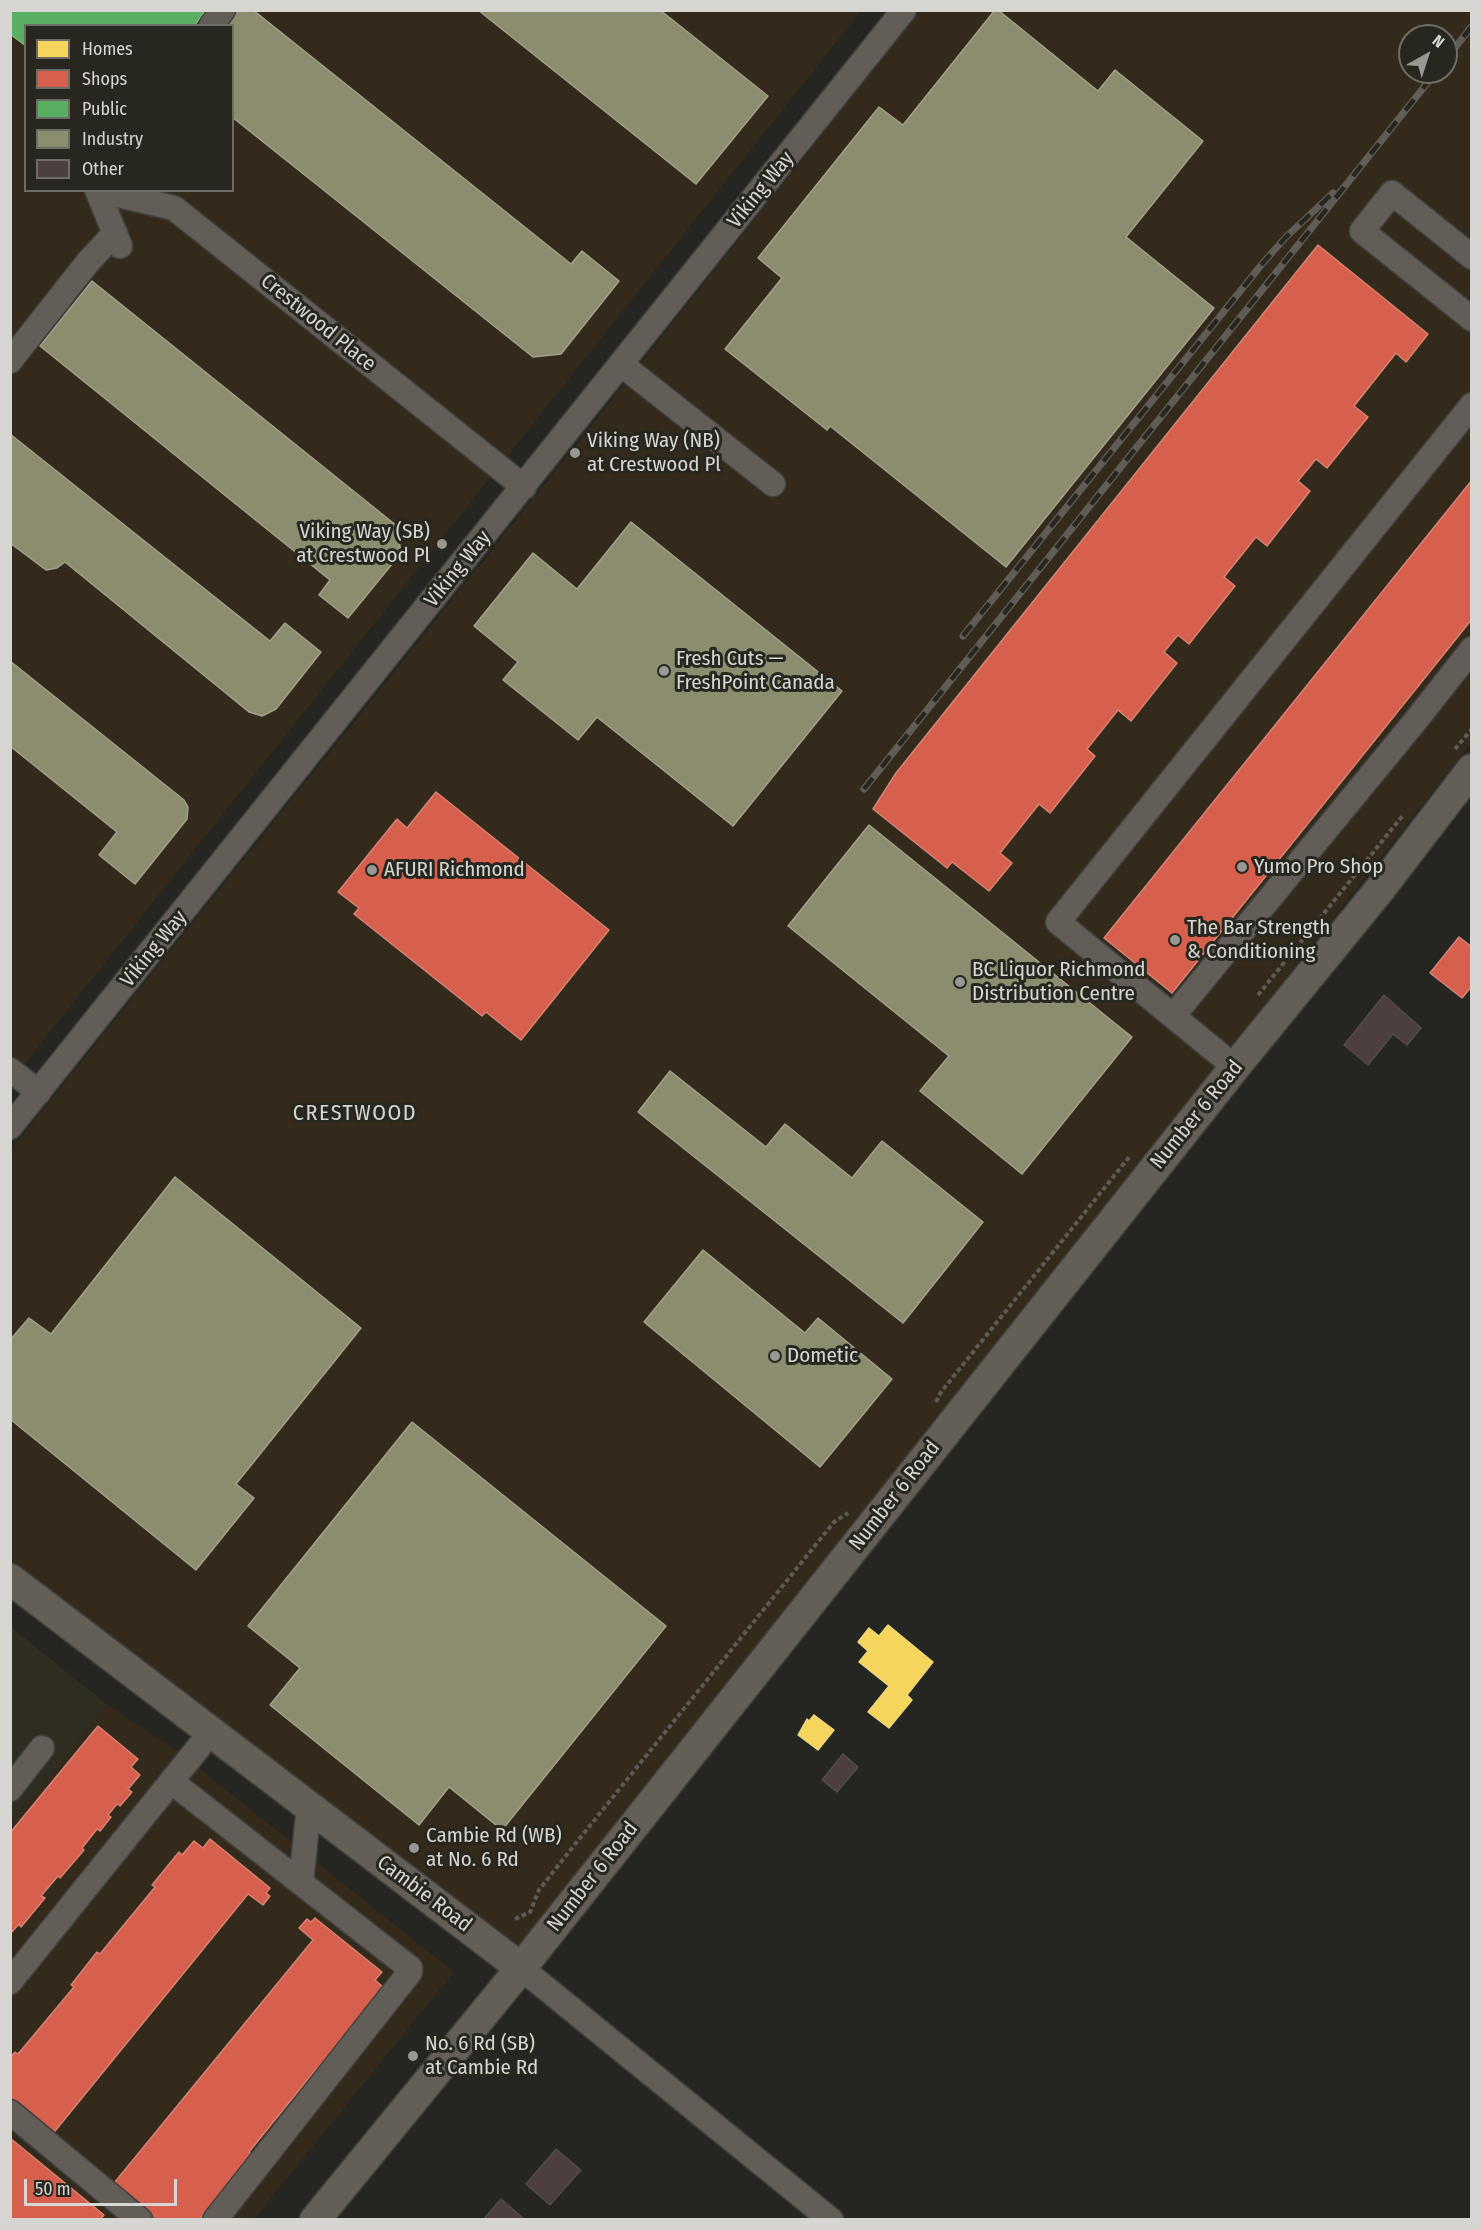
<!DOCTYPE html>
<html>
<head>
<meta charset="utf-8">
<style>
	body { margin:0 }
	#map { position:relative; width:1482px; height:2230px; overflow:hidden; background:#252521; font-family:"Fira Sans Condensed",sans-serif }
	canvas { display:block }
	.frame { position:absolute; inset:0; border:12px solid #d6d5d1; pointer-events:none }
	.legend { position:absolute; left:24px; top:24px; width:210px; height:168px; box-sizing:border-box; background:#27261f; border:2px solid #6d6c66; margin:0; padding:8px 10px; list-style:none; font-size:18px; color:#d6d5d1 }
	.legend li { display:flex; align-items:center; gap:12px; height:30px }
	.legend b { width:30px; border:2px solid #6d6c66 }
	.north { position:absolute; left:1398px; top:24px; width:60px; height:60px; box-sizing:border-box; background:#27261f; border:2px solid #6d6c66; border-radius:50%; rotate:39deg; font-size:16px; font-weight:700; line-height:24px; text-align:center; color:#d6d5d1 }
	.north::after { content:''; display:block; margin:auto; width:21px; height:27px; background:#989793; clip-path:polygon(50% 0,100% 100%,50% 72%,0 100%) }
	.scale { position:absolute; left:24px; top:2179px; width:153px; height:27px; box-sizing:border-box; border:3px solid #d6d5d1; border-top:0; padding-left:8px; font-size:18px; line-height:21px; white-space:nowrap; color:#d6d5d1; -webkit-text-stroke:4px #27261f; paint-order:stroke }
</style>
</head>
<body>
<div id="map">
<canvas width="1482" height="2230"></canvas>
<div class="frame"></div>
<ul class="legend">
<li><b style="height:16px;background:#f6d55c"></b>Homes</li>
<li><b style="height:16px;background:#d6604d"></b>Shops</li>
<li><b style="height:16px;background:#5aae61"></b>Public</li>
<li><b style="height:16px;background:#8c8c6e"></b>Industry</li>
<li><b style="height:16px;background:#4c3f3d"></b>Other</li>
</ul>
<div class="north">N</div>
<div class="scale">50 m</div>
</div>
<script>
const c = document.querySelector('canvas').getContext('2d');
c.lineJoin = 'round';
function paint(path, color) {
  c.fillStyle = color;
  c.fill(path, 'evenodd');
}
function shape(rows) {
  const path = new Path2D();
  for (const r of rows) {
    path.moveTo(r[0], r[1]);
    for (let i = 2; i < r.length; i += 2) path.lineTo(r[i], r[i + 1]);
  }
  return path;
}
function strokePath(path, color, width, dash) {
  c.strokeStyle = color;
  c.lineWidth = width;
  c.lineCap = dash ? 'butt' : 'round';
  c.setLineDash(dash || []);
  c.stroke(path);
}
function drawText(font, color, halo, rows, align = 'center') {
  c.font = font + ' "Fira Sans Condensed",sans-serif';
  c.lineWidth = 6;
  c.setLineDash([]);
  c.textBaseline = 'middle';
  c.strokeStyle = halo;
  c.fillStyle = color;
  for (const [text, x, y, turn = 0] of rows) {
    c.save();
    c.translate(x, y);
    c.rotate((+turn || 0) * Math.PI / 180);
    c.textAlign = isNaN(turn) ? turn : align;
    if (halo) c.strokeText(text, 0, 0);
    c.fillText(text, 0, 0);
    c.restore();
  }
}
const built = shape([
	[11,1627,108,1705,11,1823]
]);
const industrial = shape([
	[11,11,861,11,11,1081],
	[26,26,232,26,232,190,26,190],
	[920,11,1471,11,1471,743,1205,1080,523,1949,11,1562,10,1151,564,460],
	[1410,36,1446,36,1446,72,1410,72],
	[108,1705,179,1752,454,1972,254,2219,11,2220,11,1823]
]);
const homes = shape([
	[888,1625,933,1662,907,1695,912,1700,889,1728,868,1712,889,1686,859,1662,868,1651,858,1642,869,1628,879,1636,888,1625],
	[814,1715,834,1730,818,1750,798,1735,807,1719,809,1721,814,1715]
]);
const shops = shape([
	[1318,245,1428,334,1406,362,1396,353,1354,406,1368,417,1327,468,1316,459,1298,481,1310,491,1267,546,1256,537,1224,577,1235,586,1189,644,1178,635,1164,652,1177,663,1131,721,1118,710,1087,749,1095,756,1050,813,1039,804,1000,853,1012,863,989,891,952,862,947,868,873,809,896,773,1318,245],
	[1472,480,1472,619,1172,993,1104,938,1472,480],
	[436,792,609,930,521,1040,486,1012,482,1016,354,914,359,908,338,892,397,819,407,828,436,792],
	[1459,937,1472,947,1472,986,1462,998,1430,973,1459,937],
	[98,1726,138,1759,131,1767,140,1775,128,1789,132,1792,120,1806,117,1804,108,1815,111,1817,100,1831,97,1829,82,1848,84,1850,60,1878,58,1876,41,1896,45,1898,21,1927,19,1924,10,1934,10,1833,98,1726],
	[210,1839,270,1888,266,1893,270,1896,263,1905,248,1894,51,2136,10,2103,10,2058,15,2052,18,2054,74,1987,71,1985,97,1952,100,1954,155,1887,152,1885,179,1852,182,1855,194,1841,203,1848,210,1839],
	[315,1918,382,1972,375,1980,383,1987,321,2072,317,2068,249,2152,252,2155,199,2220,149,2220,110,2188,313,1940,299,1928,307,1919,311,1922,315,1918],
	[10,2138,104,2215,100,2220,10,2220,10,2138]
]);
const public = shape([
	[10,10,206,10,194,26,26,26,26,46,10,34,10,10]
]);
const industry = shape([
	[236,10,253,10,571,264,582,251,619,281,561,354,533,357,232,117,232,26,224,26,236,10],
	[478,10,660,10,768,96,696,184,478,10],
	[995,10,998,10,1098,91,1115,70,1203,141,1126,237,1214,308,1006,567,830,426,827,430,725,349,782,278,758,258,879,107,903,125,995,10],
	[92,281,397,526,401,553,348,618,319,595,330,580,40,346,92,281],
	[10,434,270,641,285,623,321,652,276,709,262,716,249,712,65,562,57,568,46,570,10,543,10,434],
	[631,522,842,691,733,826,597,717,578,740,503,680,518,662,474,626,533,553,577,589,631,522],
	[10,661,184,800,188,807,187,819,135,884,99,855,117,832,10,746,10,661],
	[869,825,1132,1037,1022,1174,920,1091,949,1056,788,926,869,825],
	[670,1071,766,1147,785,1124,852,1178,882,1141,983,1222,903,1323,638,1112,670,1071],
	[175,1177,361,1328,236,1484,254,1498,196,1570,10,1419,10,1340,29,1318,51,1334,175,1177],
	[703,1250,805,1333,818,1318,892,1379,820,1467,644,1322,703,1250],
	[412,1422,666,1626,502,1830,449,1787,419,1825,270,1705,300,1668,248,1626,412,1422]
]);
const building = shape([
	[1384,995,1421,1028,1407,1045,1393,1034,1368,1065,1344,1045,1384,995],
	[843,1754,858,1767,837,1792,822,1780,843,1754],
	[556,2149,581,2170,550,2205,526,2184,556,2149],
	[501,2199,525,2220,483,2220,501,2199]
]);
const path = shape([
	[1455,749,1472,729],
	[1258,995,1404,814],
	[936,1402,941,1392,1130,1156],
	[515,1919,530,1912,539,1890,572,1848,834,1522,848,1513]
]);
const minor = shape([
	[211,26,223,10],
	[97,190,174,208,524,487],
	[97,190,120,246],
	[1472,257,1392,193,1362,231,1472,319],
	[10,361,88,262,115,233],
	[622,365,773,484],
	[1173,1016,1417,719,1472,649],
	[1235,1067,1058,922,1472,405],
	[10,1070,39,1092],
	[10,1127,904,10],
	[172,1782,410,1968,410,1972,215,2220],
	[10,1789,42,1748],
	[301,1883,309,1806],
	[521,1968,831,2220],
	[10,1982,211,1732],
	[10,2112,140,2220]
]);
const major = shape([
	[10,1579,521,1968],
	[315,2220,521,1968,1235,1067,1381,888,1472,769]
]);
const rail = shape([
	[1446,59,1472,26],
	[963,636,1262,264,1286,237,1333,193],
	[864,789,1436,72]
]);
const markers = [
	[575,453,6,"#989793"],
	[442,544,6,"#989793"],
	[664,671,6,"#989793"],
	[1242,867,6,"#989793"],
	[372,870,6,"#989793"],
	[1175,940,6,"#989793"],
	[960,982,6,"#989793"],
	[775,1356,6,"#989793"],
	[414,1848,6,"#989793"],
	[413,2056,6,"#989793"]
];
const streetNames = [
	["Viking Way",761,190,-51],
	["Crestwood Place",318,323,39],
	["Viking Way",458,569,-51],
	["Viking Way",154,949,-51],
	["Number 6 Road",1197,1115,-51],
	["Number 6 Road",895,1496,-52],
	["Number 6 Road",593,1877,-52],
	["Cambie Road",424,1894,37]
];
const poiNames = [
	["Viking Way (NB)",587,441],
	["at Crestwood Pl",587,465],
	["Viking Way (SB)",430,532,"right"],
	["at Crestwood Pl",430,556,"right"],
	["Fresh Cuts —",676,659],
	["FreshPoint Canada",676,683],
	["Yumo Pro Shop",1254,867],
	["AFURI Richmond",384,870],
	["The Bar Strength",1187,928],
	["& Conditioning",1187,952],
	["BC Liquor Richmond",972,970],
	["Distribution Centre",972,994],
	["Dometic",787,1356],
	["Cambie Rd (WB)",426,1836],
	["at No. 6 Rd",426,1860],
	["No. 6 Rd (SB)",425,2044],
	["at Cambie Rd",425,2068]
];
const neighbourhoodNames = [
	["CRESTWOOD",355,1114]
];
paint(built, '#2f2d21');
paint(industrial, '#332a1c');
paint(homes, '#f6d55c');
strokePath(homes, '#ecd57f', 1.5);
paint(shops, '#d6604d');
strokePath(shops, '#d68375', 1.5);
paint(public, '#5aae61');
strokePath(public, '#7fba83', 1.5);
paint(industry, '#8c8c6e');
strokePath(industry, '#a2a28c', 1.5);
paint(building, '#4c3f3d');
strokePath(building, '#4f4d4b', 1.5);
strokePath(minor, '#40403e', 27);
strokePath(major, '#40403e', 33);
strokePath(path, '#5e5b56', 4, [4.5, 3]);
strokePath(minor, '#625e57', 24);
strokePath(major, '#635e56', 30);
strokePath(rail, '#605d58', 7);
strokePath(rail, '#27261f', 4.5, [14]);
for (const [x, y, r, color] of markers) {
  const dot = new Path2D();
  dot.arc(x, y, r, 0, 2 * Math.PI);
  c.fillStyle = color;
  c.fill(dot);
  strokePath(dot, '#27261f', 2);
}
drawText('21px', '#d6d5d1', '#27261f', streetNames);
drawText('21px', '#d6d5d1', '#27261f', poiNames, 'left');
c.letterSpacing = '1.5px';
drawText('22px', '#d6d5d1', '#27261f', neighbourhoodNames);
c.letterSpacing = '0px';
</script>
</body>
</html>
